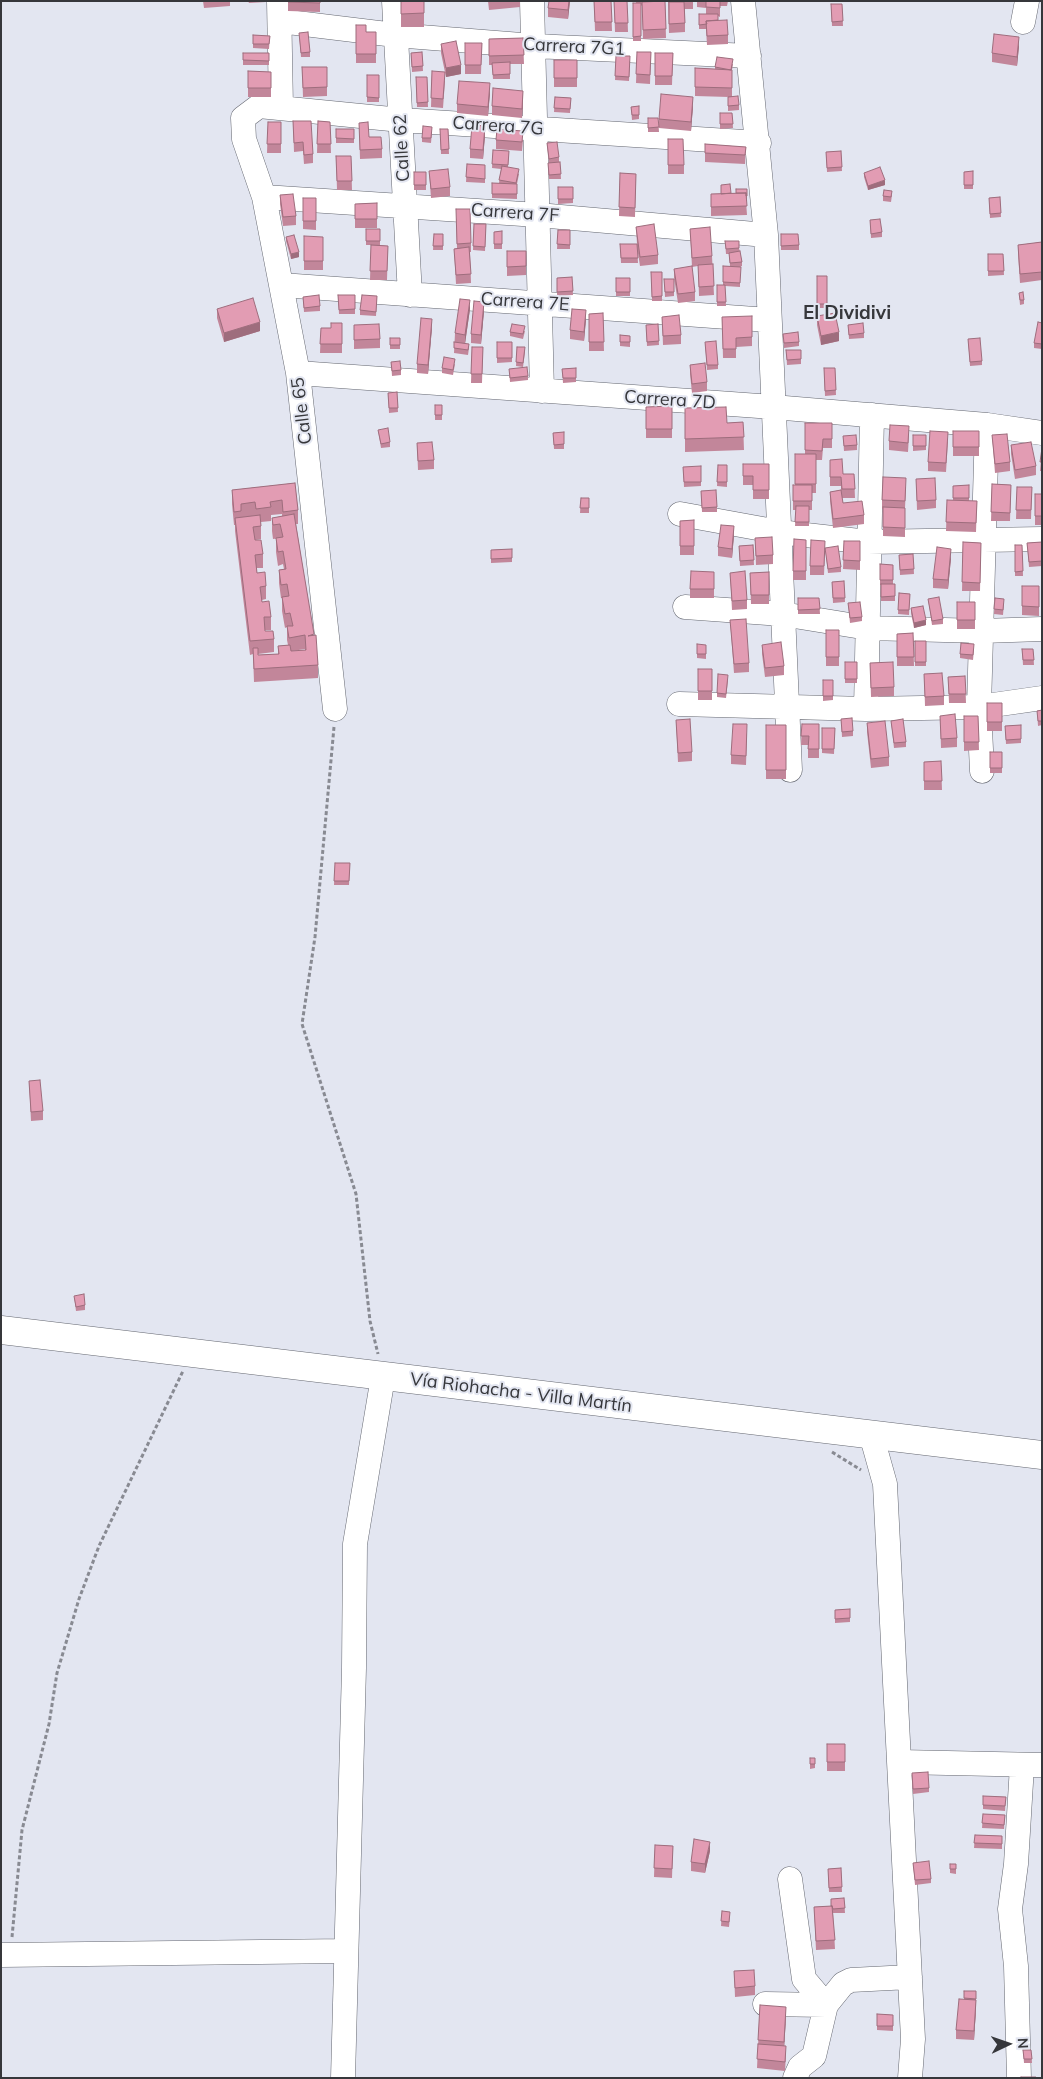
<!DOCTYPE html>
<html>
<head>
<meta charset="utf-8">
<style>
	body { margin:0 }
	#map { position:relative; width:1043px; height:2079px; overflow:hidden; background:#e3e6f1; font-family:Mulish,sans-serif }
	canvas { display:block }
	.frame { position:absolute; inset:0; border:2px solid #36373b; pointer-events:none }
	.north { position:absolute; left:983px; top:2019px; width:50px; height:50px; -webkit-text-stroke:4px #e3e6f1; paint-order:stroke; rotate:87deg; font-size:14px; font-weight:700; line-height:20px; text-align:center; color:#36373b }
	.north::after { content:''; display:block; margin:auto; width:18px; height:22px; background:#36373b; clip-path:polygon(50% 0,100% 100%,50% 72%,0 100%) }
</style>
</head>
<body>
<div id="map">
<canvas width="1043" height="2079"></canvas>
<div class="frame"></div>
<div class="north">N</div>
</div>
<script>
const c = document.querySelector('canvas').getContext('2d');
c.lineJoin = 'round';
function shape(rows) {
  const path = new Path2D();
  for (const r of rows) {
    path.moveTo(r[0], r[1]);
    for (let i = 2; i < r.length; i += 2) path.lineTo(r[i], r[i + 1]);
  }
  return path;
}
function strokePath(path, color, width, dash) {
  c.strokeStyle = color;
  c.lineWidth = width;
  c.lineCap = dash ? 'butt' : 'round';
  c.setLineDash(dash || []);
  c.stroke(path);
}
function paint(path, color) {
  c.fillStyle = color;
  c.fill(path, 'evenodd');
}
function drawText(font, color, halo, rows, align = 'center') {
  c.font = font + ' Mulish,sans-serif';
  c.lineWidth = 4;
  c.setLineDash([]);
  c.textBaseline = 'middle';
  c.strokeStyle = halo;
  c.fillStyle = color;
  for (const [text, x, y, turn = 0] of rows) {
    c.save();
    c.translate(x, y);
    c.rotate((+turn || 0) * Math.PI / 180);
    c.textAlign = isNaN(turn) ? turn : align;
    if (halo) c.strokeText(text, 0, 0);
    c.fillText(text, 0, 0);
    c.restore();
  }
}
const path = shape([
	[334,727,315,937,302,1024,356,1194,370,1321,378,1354],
	[832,1452,861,1470],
	[12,1937,22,1830,49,1724,57,1673,79,1599,99,1546,183,1371]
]);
const minor = shape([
	[279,1,281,107],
	[394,1,410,295],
	[532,1,542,391],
	[743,1,766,235,790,770],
	[280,21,395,35,534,46,749,56],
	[1023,22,1027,1],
	[264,197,538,215,766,235],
	[281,285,769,320],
	[298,373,773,407,987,425,1042,433],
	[680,514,779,532,868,542,1042,539],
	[685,607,782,614,868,628,982,631,1042,629],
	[679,704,866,709,979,707,1042,698],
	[335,709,298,373,264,197,244,139,243,118,259,106,401,120,759,143],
	[866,709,872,415],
	[982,771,979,707,987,425],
	[871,1434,885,1484,913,2039,910,2078],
	[900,1762,1042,1765],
	[790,1879,804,1979,826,2005,814,2056,800,2067,795,2078],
	[1,1955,346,1951],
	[765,2004,826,2005,843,1984,851,1980,910,1977],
	[343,2078,354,1668,355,1544,383,1377],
	[1019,2078,1016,1966,1010,1909,1016,1864,1022,1766]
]);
const major = shape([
	[1,1330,1042,1455]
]);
const wall = shape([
	[203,1,230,1,230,6,204,8],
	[248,1,266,1,266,2,249,3],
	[320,1,320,12,288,11,288,2],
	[401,1,424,1,424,27,401,27],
	[488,1,520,1,520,7,489,10],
	[570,1,568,19,548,17,548,8],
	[594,1,611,1,612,31,595,31],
	[614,1,627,1,628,32,615,32],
	[636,1,665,1,666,38,643,39,642,5,641,6,641,41,633,41,633,3,636,3],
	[668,1,693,1,693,9,685,9,685,32,669,33],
	[697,1,728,1,727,6,720,6,720,17,718,16,718,20,728,35,728,44,707,45,706,29,699,29,699,14,706,14,706,8,697,7],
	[831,4,842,4,843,26,832,26],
	[356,25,366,32,376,32,376,63,356,63],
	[299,33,310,52,310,57,301,57],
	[253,35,270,36,269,49,253,48],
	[523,38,524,64,510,64,510,79,493,79,492,65,489,65,489,39],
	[465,43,482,43,481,74,465,74],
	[441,44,461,74,446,77,441,53],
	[1019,46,1017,66,992,62,992,53],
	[422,52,423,71,412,72,411,53],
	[637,52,651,52,650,84,636,83],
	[243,53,269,53,269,65,243,65],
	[655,53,673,53,672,85,655,85],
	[616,56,630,61,629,81,615,80],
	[554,60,577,60,577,87,554,87],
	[733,64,732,70,732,97,739,105,739,110,728,111,728,97,729,97,695,96,695,68,715,69,715,67],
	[302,67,327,87,327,96,303,97],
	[248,71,271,72,271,97,248,97],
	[432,71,445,81,443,108,431,107],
	[367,75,379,75,379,102,367,102],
	[416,77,427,77,428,107,417,107],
	[490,92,488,116,457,113,457,104],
	[555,97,571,98,570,113,554,112],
	[523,100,522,118,492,115,492,106],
	[639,106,639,119,632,120,631,107],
	[693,106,691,131,659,128,659,119],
	[720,113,732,113,733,128,720,129],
	[648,118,658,118,659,132,648,132],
	[293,121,313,154,313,163,304,164,303,151,294,152],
	[318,121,330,122,331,153,317,153],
	[268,122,281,122,281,153,267,153],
	[359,123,369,137,382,149,382,158,360,159],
	[336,129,354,129,354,143,336,143],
	[440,129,448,129,449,154,441,154],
	[432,132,431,143,422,142,422,138],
	[485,135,483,159,470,158,470,149],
	[668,139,684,165,684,174,668,174],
	[496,140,523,140,522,151,496,149],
	[547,143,559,157,559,162,554,163,560,162,561,179,549,179,548,163,549,163],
	[705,144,746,147,745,164,705,162],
	[493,150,509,151,508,167,519,174,517,184,517,199,492,198,492,183,499,183,501,169,492,168],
	[841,151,842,171,827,172,826,152],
	[336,156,351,156,352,190,337,190],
	[467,164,485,165,485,183,466,182],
	[429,171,450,187,450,196,431,198],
	[973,171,973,189,964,189,964,172],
	[414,172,426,172,426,190,414,190],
	[620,173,636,174,635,217,619,216],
	[864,173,885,185,868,190,864,177],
	[558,187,573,187,573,203,558,204],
	[747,189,747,201,746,201,747,215,711,216,711,194,736,193],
	[280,195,296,216,296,225,283,226,280,204],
	[892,195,891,202,883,201,883,196],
	[1000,197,1001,217,990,218,989,198],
	[303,198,316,198,316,230,303,229],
	[377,203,377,228,355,228,355,204],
	[456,218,471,243,471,252,470,252,471,283,456,284,454,249,457,248],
	[870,220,882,232,882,237,871,238],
	[474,224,486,224,485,251,473,250],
	[636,227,658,255,658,264,640,266,637,247,638,263,621,263,620,244,637,244],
	[366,229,380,229,380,245,388,246,387,280,370,280,371,245,366,245],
	[690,229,712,256,714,295,699,296,698,266,692,267],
	[558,230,570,230,570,249,557,249],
	[502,231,502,249,494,249,494,232],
	[434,234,443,234,443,250,433,250],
	[781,234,799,245,799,250,781,250],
	[286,237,299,257,291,259,286,241],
	[323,237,323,270,304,270,304,261],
	[725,241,739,248,742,262,742,266,740,267,740,287,725,286,726,306,717,306,717,285,723,285,723,266,730,266,729,254,726,254],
	[1042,242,1042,280,1020,283,1018,254,1018,245],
	[507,251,526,251,526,275,507,276],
	[988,254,1003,254,1004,275,988,276],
	[674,269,695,292,695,301,678,303,674,278],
	[651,272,662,272,662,301,652,301],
	[817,276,827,276,827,308,817,308],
	[572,277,573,295,557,296,557,278],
	[616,278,630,278,630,296,616,296],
	[664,279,674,279,674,296,665,297],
	[1019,293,1024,300,1024,304,1020,305],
	[338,295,355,295,355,314,339,314],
	[377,296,376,316,360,315,360,310],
	[303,297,320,306,320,311,304,312],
	[217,309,260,331,224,342,217,318],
	[470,309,465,343,469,348,468,355,454,353,455,333],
	[484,311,481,344,471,343,471,334],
	[603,313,604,351,589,351,589,314],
	[817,316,839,341,821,345,817,325],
	[662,317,681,335,681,344,663,345],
	[722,317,752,337,752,346,736,347,736,358,723,358],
	[586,319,584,341,570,339,570,330],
	[342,323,342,353,320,353,321,328,331,328],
	[1042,323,1042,349,1034,348,1034,343],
	[658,324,659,345,647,346,646,325],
	[354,325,380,339,380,348,354,349],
	[848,325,864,333,864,338,849,339],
	[432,327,428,374,417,373,417,364],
	[525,331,523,339,510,336,510,332],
	[783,334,799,342,799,346,784,348],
	[620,335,630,336,630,347,620,346],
	[390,338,400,338,400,349,390,349],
	[968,339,982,361,982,365,970,366],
	[497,342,512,342,512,362,497,363],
	[705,342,718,365,718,369,707,370],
	[472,347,483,347,482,383,471,383],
	[517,347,525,352,523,367,516,366],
	[786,350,801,350,801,364,787,365],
	[391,362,401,370,401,375,392,376],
	[455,364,453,375,442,373,442,368],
	[690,365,707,382,707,391,692,393,690,374],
	[576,368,576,382,563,383,562,369],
	[824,368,835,368,836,395,825,396],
	[509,369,528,376,528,380,510,382],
	[397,392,398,412,389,413,388,393],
	[435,405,442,405,442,420,435,420],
	[672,406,672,438,646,438,646,407],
	[685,408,727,423,743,422,744,450,685,452],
	[805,423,832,423,832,448,823,448,822,460,816,460,816,493,812,493,812,510,809,510,809,526,795,526,796,510,793,510,793,501,795,485,795,454,805,454],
	[378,430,390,442,390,447,381,448],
	[953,431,979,431,979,456,953,456],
	[564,432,564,449,554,449,553,433],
	[909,435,908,452,889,450,889,441],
	[913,435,926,435,926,450,913,451],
	[992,435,1010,462,1010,471,995,473],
	[843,436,857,445,857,450,844,451],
	[948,441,946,472,928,471,928,462],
	[417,443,434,460,434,469,418,470],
	[1011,445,1036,466,1036,475,1015,479,1011,454],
	[1042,448,1042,471,1040,471],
	[830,460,843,474,854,474,855,498,842,498,843,503,864,515,864,524,833,528,830,501,830,492,841,490,841,486,830,486],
	[743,464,769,464,769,499,753,499,753,485,743,485],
	[718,465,727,465,727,487,717,486],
	[683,467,701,482,701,486,684,487],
	[916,479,936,500,936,508,917,510],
	[295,483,298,510,298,524,296,524,318,665,318,678,254,682,253,654,250,655,235,531,235,525,234,525,232,504,232,490],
	[282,514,282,516,272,518,272,531,273,539,280,538,276,538,276,552,278,566,283,564,284,569,279,570,279,583,281,598,282,598,282,611,285,628,287,627,287,640,288,645,278,646,278,654,258,655,258,654,274,652,274,639,265,631,265,630,271,630,271,617,262,602,262,600,266,599,266,586,257,573,257,568,263,568,263,554,255,540,261,539,261,522,271,521,271,515],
	[305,649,305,650,292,651],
	[992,484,1011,485,1010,521,991,521],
	[969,485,969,501,977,501,976,532,946,531,947,500,953,500,953,486],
	[906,487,905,508,905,537,883,536,883,509,882,509,882,500],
	[1017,487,1032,487,1031,519,1016,519],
	[701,491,717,507,717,512,702,512],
	[1035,494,1042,494,1042,525,1035,525],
	[581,498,589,498,589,513,580,513],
	[694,520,694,555,680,555,680,521],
	[734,535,732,558,718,556,718,547],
	[755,538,773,555,773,564,756,565],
	[794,539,806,540,806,580,793,580],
	[844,541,860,541,860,570,843,569],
	[963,542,981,543,980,591,962,591],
	[1042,542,1042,566,1029,567,1027,543],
	[753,545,754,565,740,566,739,546],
	[1015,545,1022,545,1023,576,1015,576],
	[825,548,841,567,841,572,828,573],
	[512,549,512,562,491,563,491,550],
	[825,550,824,575,810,575,810,566],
	[913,554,914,574,900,575,899,555],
	[951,558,948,589,933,588,933,579],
	[880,564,893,565,893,584,895,584,895,601,881,601,881,585,880,585],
	[714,572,714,598,690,598,690,589],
	[769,572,769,604,751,604,750,573],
	[730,573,747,600,747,609,732,610],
	[844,581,845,602,833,603,832,582],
	[1022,586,1039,586,1039,616,1022,615],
	[899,593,910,594,909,615,898,614],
	[798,598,819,598,820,614,798,614],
	[995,598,1004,603,1003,615,994,614],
	[928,599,943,619,943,624,932,625],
	[957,602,975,602,975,629,957,629],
	[848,603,862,617,862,621,850,623],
	[911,608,926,625,914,628,911,613],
	[730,620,749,663,749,672,734,673],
	[826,630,839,630,839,666,826,666],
	[913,633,914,666,897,666,897,634],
	[915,641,926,641,926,666,915,666],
	[706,645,706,659,697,658,697,654],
	[762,645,784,666,784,675,765,677,762,654],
	[974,649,973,660,960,658,960,654],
	[1022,649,1033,649,1034,665,1023,665],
	[845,662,857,662,857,683,845,683],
	[870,663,894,687,894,696,871,697],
	[698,669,712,669,712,700,698,700],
	[924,674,944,696,944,705,925,706],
	[965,676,966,703,949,703,948,677],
	[728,680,726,698,717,697,717,693],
	[823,680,833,680,833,700,823,701],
	[987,703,1002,703,1002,731,987,731],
	[1042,710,1042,725,1038,726,1037,711],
	[940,716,957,738,957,747,941,748],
	[964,716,978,716,979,750,964,751],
	[841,719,853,731,853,736,842,737],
	[676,720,692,752,692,761,678,762],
	[891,721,906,742,906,747,894,748],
	[867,723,889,757,889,766,871,768,867,732],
	[802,724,819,724,819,758,808,758,808,745,801,745],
	[766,725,786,725,786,779,766,779],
	[1021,725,1021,743,1006,744,1005,726],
	[822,728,835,728,834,754,822,753],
	[747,733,746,765,731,764,731,755],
	[990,752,1002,752,1002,773,990,773],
	[941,761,942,790,924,790,924,762],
	[335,863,350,863,349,885,334,885],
	[29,1081,43,1111,43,1120,31,1121],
	[74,1296,85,1305,85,1310,76,1311],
	[850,1609,850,1622,835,1623,835,1610],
	[827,1744,845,1744,845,1771,827,1771],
	[810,1758,815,1758,815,1768,810,1769],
	[912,1773,929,1788,929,1792,913,1794],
	[983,1796,1006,1797,1005,1811,983,1809],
	[983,1814,1005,1815,1004,1829,982,1828],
	[975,1835,1002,1836,1002,1849,974,1848],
	[655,1845,673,1846,672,1878,654,1877],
	[710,1851,705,1873,691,1871,691,1862],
	[913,1863,931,1879,931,1883,915,1885],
	[950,1864,956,1864,956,1874,950,1873],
	[841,1868,842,1892,829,1892,828,1869],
	[844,1898,845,1913,833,1913,835,1949,816,1950,814,1907,831,1906],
	[722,1911,730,1916,729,1927,721,1926],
	[734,1971,755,1986,755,1995,735,1997],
	[964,1991,976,1991,976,2009,974,2040,956,2039,956,2030,964,1999],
	[760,2005,786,2016,784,2046,786,2055,785,2071,757,2068],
	[877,2014,893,2015,893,2031,877,2030],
	[1023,2050,1031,2050,1032,2063,1024,2063]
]);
const shadedWall = shape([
	[569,1,570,1,568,19,568,10],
	[1019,37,1019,46,1017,66,1017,57],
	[461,65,461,74,446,77,446,68],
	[490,83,490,92,488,116,488,107],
	[523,91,523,100,522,118,522,109],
	[693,97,693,106,691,131,691,122],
	[485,126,485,135,483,159,483,150],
	[885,180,885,185,868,190,868,186],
	[299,252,299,257,291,259,291,254],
	[470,300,470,309,465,344,465,335],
	[484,302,484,311,481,344,481,335],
	[586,310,586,319,584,341,584,332],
	[432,319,432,327,428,374,428,365],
	[260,322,260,331,224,342,224,333],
	[839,332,839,341,821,345,821,336],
	[734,526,734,535,732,558,732,549],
	[951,549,951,558,948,589,948,580],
	[926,620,926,625,914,628,914,623],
	[710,1842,710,1851,705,1873,705,1864],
	[976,2000,976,2009,974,2040,974,2031],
	[786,2007,786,2016,784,2051,784,2042]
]);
const building = shape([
	[288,1,320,1,320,3,288,2,288,1],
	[401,1,424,1,424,13,401,14,401,1],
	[549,1,569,1,568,10,548,8,549,1],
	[594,1,611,1,612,22,595,22,594,1],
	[614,1,627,1,628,23,615,23,614,1],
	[665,1,666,29,643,30,642,2,665,1],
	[706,1,720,1,720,8,706,7,706,1],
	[669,2,684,2,685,23,669,24,669,2],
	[633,3,641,3,641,36,633,37,633,3],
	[831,4,842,4,843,21,832,22,831,4],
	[699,14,718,14,718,20,706,21,707,24,699,25,699,14],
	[727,20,728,35,707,36,706,21,727,20],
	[356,25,366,25,366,32,376,32,376,54,356,54,356,25],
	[308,32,310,52,301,53,299,33,308,32],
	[994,34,1019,37,1017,57,992,53,994,34],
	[253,35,270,36,269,44,253,44,253,35],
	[523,38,524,55,489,56,489,39,523,38],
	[456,41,461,65,446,68,441,44,456,41],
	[465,43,482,43,481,65,465,65,465,43],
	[422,52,423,66,412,67,411,53,422,52],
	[637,52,651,52,650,75,636,74,637,52],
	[243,53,269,53,269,61,243,60,243,53],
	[655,53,673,53,672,76,655,76,655,53],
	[616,56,630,56,629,77,615,76,616,56],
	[717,57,733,59,731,70,715,67,717,57],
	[554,60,577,60,577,78,554,78,554,60],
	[510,62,510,74,493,75,492,63,510,62],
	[302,67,327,67,327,87,303,88,302,67],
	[695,68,732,70,732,88,695,87,695,68],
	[248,71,271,72,271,88,248,88,248,71],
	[432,71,445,72,443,99,431,98,432,71],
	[367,75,379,75,379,98,367,97,367,75],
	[416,77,427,77,428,102,417,103,416,77],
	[459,81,490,83,488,107,457,104,459,81],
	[493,88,523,91,522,109,492,106,493,88],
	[661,94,693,97,691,122,659,119,661,94],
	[738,96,739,105,728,106,728,97,738,96],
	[555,97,571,98,570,109,554,108,555,97],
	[639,106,639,115,632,115,631,107,639,106],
	[720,113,732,113,733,124,720,124,720,113],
	[648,118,658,118,659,127,648,128,648,118],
	[293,121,311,121,313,154,304,155,303,142,294,143,293,121],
	[318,121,330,122,331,144,317,144,318,121],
	[268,122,281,122,281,144,267,144,268,122],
	[368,122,369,137,381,137,382,149,360,150,359,123,368,122],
	[472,125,485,126,483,150,470,149,472,125],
	[423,126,432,127,431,138,422,138,423,126],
	[336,129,354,129,354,139,336,138,336,129],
	[440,129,448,129,449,149,441,150,440,129],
	[497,129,523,131,522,142,496,140,497,129],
	[668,139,683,139,684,165,668,165,668,139],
	[557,142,559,157,549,159,547,143,557,142],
	[705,144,746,147,745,155,705,153,705,144],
	[493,150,509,151,508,165,492,164,493,150],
	[841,151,842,167,827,168,826,152,841,151],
	[336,156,351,156,352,181,337,181,336,156],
	[560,162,561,174,549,175,548,163,560,162],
	[467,164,485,165,485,179,466,177,467,164],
	[502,166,519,169,516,183,499,180,502,166],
	[880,167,885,180,868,186,864,173,880,167],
	[448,169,450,187,431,189,429,171,448,169],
	[973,171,973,185,964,185,964,172,973,171],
	[414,172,426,172,426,185,414,185,414,172],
	[620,173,636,174,635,208,619,207,620,173],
	[492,183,517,184,517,194,492,194,492,183],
	[730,184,731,193,721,194,721,185,730,184],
	[558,187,573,187,573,199,558,199,558,187],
	[736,189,747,189,747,196,746,196,746,193,736,193,736,189],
	[884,190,892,191,891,197,883,196,884,190],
	[746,193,747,206,711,207,711,194,746,193],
	[293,194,296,216,283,217,280,195,293,194],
	[1000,197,1001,213,990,214,989,198,1000,197],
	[303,198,316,198,316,221,303,221,303,198],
	[377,203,377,219,355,219,355,204,377,203],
	[456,209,470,209,471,243,457,244,456,209],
	[880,219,882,232,871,234,870,220,880,219],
	[474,224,486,224,485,247,473,246,474,224],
	[654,224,658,255,640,257,636,227,654,224],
	[710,227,712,256,692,258,690,229,710,227],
	[366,229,380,229,380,241,366,241,366,229],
	[558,230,570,230,570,245,557,244,558,230],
	[502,231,502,244,494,244,494,232,502,231],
	[434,234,443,234,443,246,433,246,434,234],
	[781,234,798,234,799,245,781,246,781,234],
	[294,235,299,252,291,254,286,237,294,235],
	[304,236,323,237,323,261,304,261,304,236],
	[725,241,739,241,739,248,726,249,725,241],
	[1042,242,1042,272,1020,274,1018,245,1042,242],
	[620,244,637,244,638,258,621,258,620,244],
	[371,245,388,246,387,271,370,271,371,245],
	[469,247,471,274,456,275,454,249,469,247],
	[507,251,526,251,526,266,507,267,507,251],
	[740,251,742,262,730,263,729,253,740,251],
	[988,254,1003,254,1004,271,988,271,988,254],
	[713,264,714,286,699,287,698,265,713,264],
	[692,266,695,292,678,294,674,269,692,266],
	[723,266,741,267,740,283,723,282,723,266],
	[651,272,662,272,662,296,652,297,651,272],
	[817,276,827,276,827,304,817,304,817,276],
	[572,277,573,291,557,292,557,278,572,277],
	[616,278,630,278,630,292,616,292,616,278],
	[664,279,674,279,674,292,665,292,664,279],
	[717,285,725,285,726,302,717,302,717,285],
	[1023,292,1024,300,1020,300,1019,293,1023,292],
	[319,295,320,306,304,308,303,297,319,295],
	[338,295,355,295,355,309,339,310,338,295],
	[362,295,377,296,376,312,360,310,362,295],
	[253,298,260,322,224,333,217,309,253,298],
	[460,299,470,300,465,335,455,333,460,299],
	[474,301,484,302,481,335,471,334,474,301],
	[572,309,586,310,584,332,570,330,572,309],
	[603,313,604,342,589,342,589,314,603,313],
	[835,313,839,332,821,336,817,316,835,313],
	[679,315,681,335,663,336,662,317,679,315],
	[752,316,752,337,736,338,736,349,723,349,722,317,752,316],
	[421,318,432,319,428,365,417,364,421,318],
	[1038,322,1042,323,1042,344,1034,343,1038,322],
	[331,323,342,323,342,344,320,344,321,328,331,328,331,323],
	[863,323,864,333,849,335,848,325,863,323],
	[379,324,380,339,354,340,354,325,379,324],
	[512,324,525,326,523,334,510,332,512,324],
	[658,324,659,341,647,342,646,325,658,324],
	[798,332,799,342,784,343,783,334,798,332],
	[620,335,630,336,630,342,620,342,620,335],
	[390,338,400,338,400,345,390,345,390,338],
	[980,338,982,361,970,362,968,339,980,338],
	[716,341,718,365,707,365,705,342,716,341],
	[454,342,469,344,468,350,454,348,454,342],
	[497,342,512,342,512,358,497,358,497,342],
	[472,347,483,347,482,374,471,374,472,347],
	[517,347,525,347,523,363,516,362,517,347],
	[786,350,801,350,801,359,787,360,786,350],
	[444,357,455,359,453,370,442,368,444,357],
	[400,361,401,370,392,371,391,362,400,361],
	[705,363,707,382,692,384,690,365,705,363],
	[527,367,528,376,510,378,509,369,527,367],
	[576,368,576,378,563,378,562,369,576,368],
	[824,368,835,368,836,390,825,391,824,368],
	[397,392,398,408,389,408,388,393,397,392],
	[435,405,442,405,442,415,435,415,435,405],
	[672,406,672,429,646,429,646,407,672,406],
	[726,407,727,423,743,422,744,437,685,439,685,408,726,407],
	[805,423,832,423,832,439,823,439,822,451,805,450,805,423],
	[890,425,909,426,908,443,889,441,890,425],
	[388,428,390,442,381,444,378,430,388,428],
	[930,431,948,432,946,463,928,462,930,431],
	[953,431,979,431,979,447,953,447,953,431],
	[564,432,564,444,554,445,553,433,564,432],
	[1007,434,1010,462,995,464,992,435,1007,434],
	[856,435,857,445,844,446,843,436,856,435],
	[913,435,926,435,926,446,913,446,913,435],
	[432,442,434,460,418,461,417,443,432,442],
	[1031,442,1036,466,1015,470,1011,445,1031,442],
	[1042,448,1042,462,1040,462,1042,448],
	[795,454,816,454,816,484,795,484,795,454],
	[842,459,843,474,854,474,855,489,842,489,841,477,830,477,830,460,842,459],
	[743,464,769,464,769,490,753,490,753,476,743,476,743,464],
	[718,465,727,465,727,482,717,482,718,465],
	[701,466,701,482,684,482,683,467,701,466],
	[883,477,906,478,905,501,882,500,883,477],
	[935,478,936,500,917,501,916,479,935,478],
	[295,483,298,510,283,512,282,500,270,502,271,507,256,509,255,502,241,504,241,511,234,512,232,490,295,483],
	[992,484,1011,485,1010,513,991,512,992,484],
	[793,485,812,485,812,501,793,501,793,485],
	[969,485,969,498,953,498,953,486,969,485],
	[1017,487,1032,487,1031,510,1016,510,1017,487],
	[716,490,717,507,702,508,701,491,716,490],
	[841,490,843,503,862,501,864,515,833,519,830,492,841,490],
	[1035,494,1042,494,1042,516,1035,516,1035,494],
	[581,498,589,498,589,508,580,508,581,498],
	[947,500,977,501,976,523,946,522,947,500],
	[796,506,809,506,809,522,795,522,796,506],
	[883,507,905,508,905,528,883,527,883,507],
	[294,514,314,634,308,636,316,635,318,665,254,669,253,648,258,648,258,655,279,654,278,646,290,645,291,651,306,650,305,635,289,638,287,626,293,626,290,613,285,614,282,597,289,596,287,584,281,585,279,570,286,569,283,551,278,552,276,538,283,537,280,524,273,525,272,518,294,514],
	[260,515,261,526,253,527,255,540,261,540,263,554,255,555,257,573,265,572,266,586,260,587,262,602,269,601,271,617,264,617,265,631,273,631,274,639,250,641,235,518,260,515],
	[694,520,694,546,680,546,680,521,694,520],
	[721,525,734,526,732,549,718,547,721,525],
	[772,537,773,555,756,556,755,538,772,537],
	[794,539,806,540,806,571,793,571,794,539],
	[811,540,825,541,824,566,810,566,811,540],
	[844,541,860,541,860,561,843,560,844,541],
	[963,542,981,543,980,583,962,582,963,542],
	[1042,542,1042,561,1029,562,1027,543,1042,542],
	[753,545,754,560,740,561,739,546,753,545],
	[1015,545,1022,545,1023,571,1015,572,1015,545],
	[838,546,841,567,828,569,825,548,838,546],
	[937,547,951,549,948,580,933,579,937,547],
	[512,549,512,558,491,559,491,550,512,549],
	[913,554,914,569,900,570,899,555,913,554],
	[880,564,893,565,893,580,880,580,880,564],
	[691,571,714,572,714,589,690,589,691,571],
	[745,571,747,600,732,601,730,573,745,571],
	[769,572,769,595,751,595,750,573,769,572],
	[844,581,845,598,833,598,832,582,844,581],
	[881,584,895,584,895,596,881,597,881,584],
	[1022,586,1039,586,1039,607,1022,606,1022,586],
	[899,593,910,594,909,610,898,610,899,593],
	[939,597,943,619,932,621,928,599,939,597],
	[798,598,819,598,820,609,798,610,798,598],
	[995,598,1004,599,1003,610,994,609,995,598],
	[860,602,862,617,850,618,848,603,860,602],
	[957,602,975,602,975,620,957,620,957,602],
	[923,606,926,620,914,623,911,608,923,606],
	[746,619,749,663,734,664,730,620,746,619],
	[826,630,839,630,839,657,826,657,826,630],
	[913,633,914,657,897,657,897,634,913,633],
	[915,641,926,641,926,662,915,662,915,641],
	[781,642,784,666,765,668,762,645,781,642],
	[961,643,974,644,973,655,960,654,961,643],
	[697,644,706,645,706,654,697,654,697,644],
	[1022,649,1033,649,1034,660,1023,660,1022,649],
	[845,662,857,662,857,679,845,679,845,662],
	[893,662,894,687,871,688,870,663,893,662],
	[698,669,712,669,712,691,698,691,698,669],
	[942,673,944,696,925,697,924,674,942,673],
	[718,674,728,675,726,694,717,693,718,674],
	[965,676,966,694,949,694,948,677,965,676],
	[823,680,833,680,833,696,823,696,823,680],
	[987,703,1002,703,1002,722,987,722,987,703],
	[1042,710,1042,721,1038,721,1037,711,1042,710],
	[955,714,957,738,941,739,940,716,955,714],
	[964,716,978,716,979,742,964,742,964,716],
	[852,718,853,731,842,732,841,719,852,718],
	[690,719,692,752,678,753,676,720,690,719],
	[903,719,906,742,894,743,891,721,903,719],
	[885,721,889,757,871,759,867,723,885,721],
	[733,724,747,724,746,756,731,755,733,724],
	[802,724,819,724,819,749,808,749,809,736,801,736,802,724],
	[766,725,786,725,786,770,766,770,766,725],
	[1021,725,1021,739,1006,740,1005,726,1021,725],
	[822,728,835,728,834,749,822,749,822,728],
	[990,752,1002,752,1002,768,990,768,990,752],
	[941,761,942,781,924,781,924,762,941,761],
	[335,863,350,863,349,881,334,881,335,863],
	[40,1080,43,1111,31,1112,29,1081,40,1080],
	[84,1294,85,1305,76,1307,74,1296,84,1294],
	[850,1609,850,1618,835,1619,835,1610,850,1609],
	[827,1744,845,1744,845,1762,827,1762,827,1744],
	[810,1758,815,1758,815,1764,810,1764,810,1758],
	[928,1772,929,1788,913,1789,912,1773,928,1772],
	[983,1796,1006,1797,1005,1806,983,1805,983,1796],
	[983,1814,1005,1815,1004,1825,982,1823,983,1814],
	[975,1835,1002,1836,1002,1844,974,1843,975,1835],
	[694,1839,710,1842,705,1864,691,1862,694,1839],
	[655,1845,673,1846,672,1869,654,1868,655,1845],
	[929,1861,931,1879,915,1880,913,1863,929,1861],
	[950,1864,956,1864,956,1869,950,1869,950,1864],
	[841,1868,842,1887,829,1888,828,1869,841,1868],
	[844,1898,845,1908,833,1909,832,1906,831,1906,831,1899,844,1898],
	[832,1906,835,1940,816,1941,814,1907,832,1906],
	[722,1911,730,1912,729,1922,721,1921,722,1911],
	[754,1970,755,1986,735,1988,734,1971,754,1970],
	[964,1991,976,1991,976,1999,964,1998,964,1991],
	[959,1999,976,2000,974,2031,956,2030,959,1999],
	[760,2005,786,2007,784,2042,758,2040,760,2005],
	[877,2014,893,2015,893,2026,877,2026,877,2014],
	[758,2044,786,2046,785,2062,757,2059,758,2044],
	[1023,2050,1031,2050,1032,2059,1024,2059,1023,2050],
	[1021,2077,1036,2077,1036,2078,1021,2078,1021,2077]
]);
const streetNames = [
	["Carrera 7G1",574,47,3],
	["Carrera 7G",498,126,4],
	["Calle 62",402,148,-93],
	["Carrera 7F",515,213,4],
	["Carrera 7E",525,302,4],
	["Carrera 7D",670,400,4],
	["Calle 65",302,411,-97],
	["Vía Riohacha - Villa Martín",521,1393,7]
];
const neighbourhoodNames = [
	["El Dividivi",847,313]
];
strokePath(minor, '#646770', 25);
strokePath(major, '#646770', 29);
strokePath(path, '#888a92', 3, [4, 2.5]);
strokePath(minor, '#fff', 24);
strokePath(major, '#fff', 28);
paint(wall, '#c2869a');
paint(shadedWall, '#9e6d7d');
paint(building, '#e29cb3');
strokePath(building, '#9e6d7d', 1);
drawText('18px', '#36373b', '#e3e6f1', streetNames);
drawText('bold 19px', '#36373b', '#e3e6f1', neighbourhoodNames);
</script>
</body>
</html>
